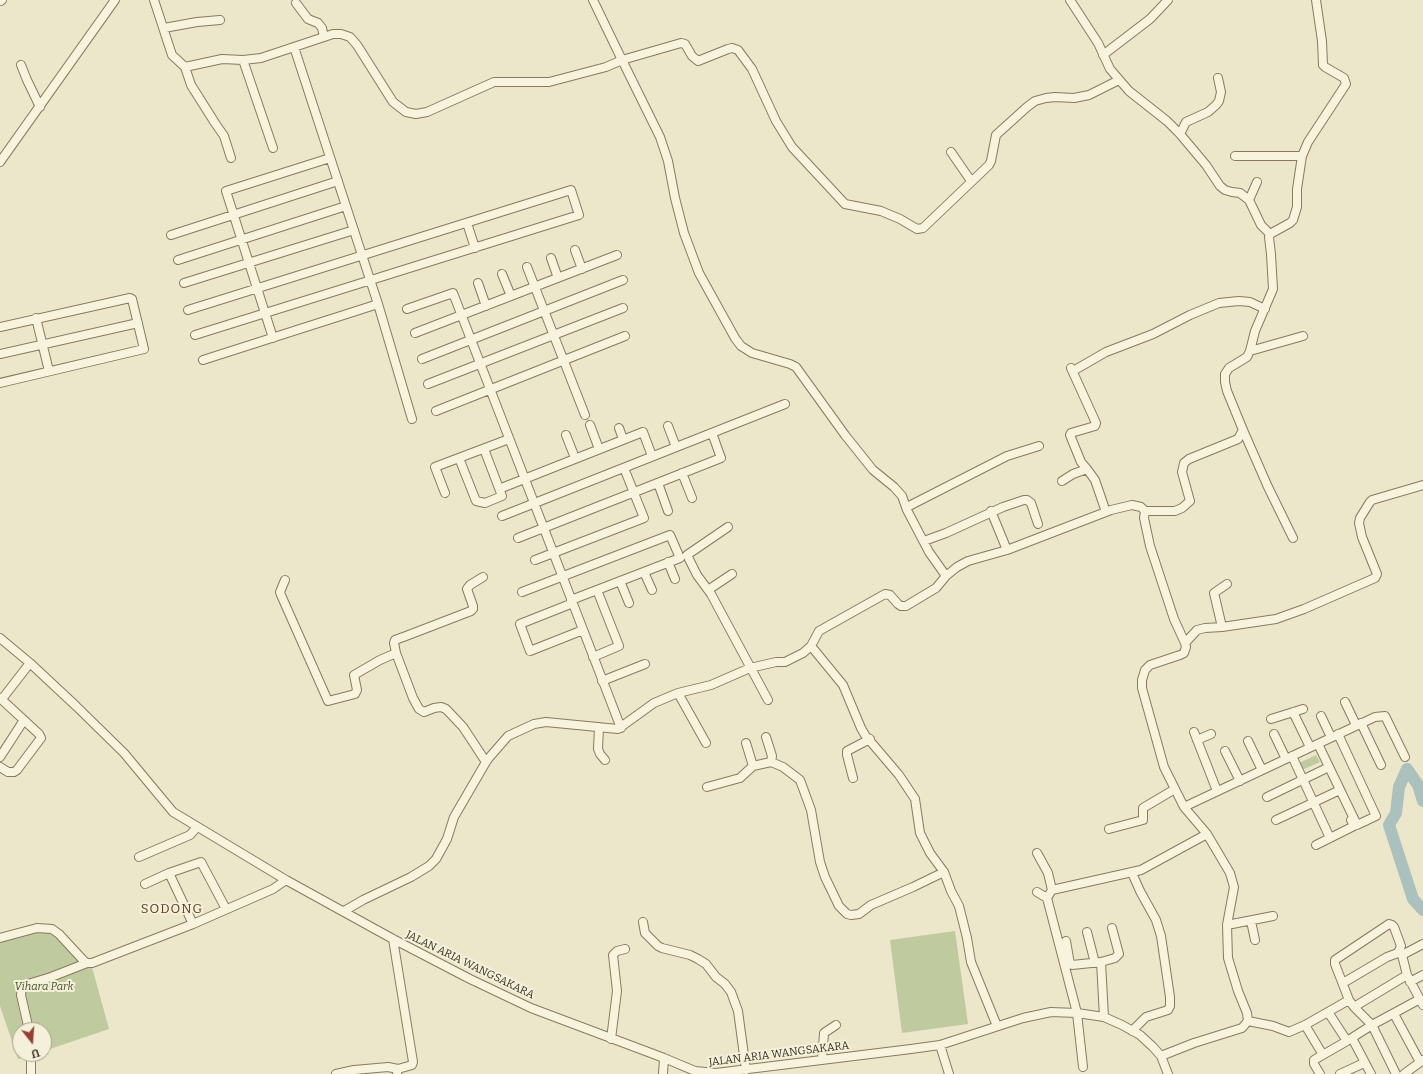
<!DOCTYPE html>
<html>
<head>
<meta charset="utf-8">
<style>
	body { margin:0 }
	#map { position:relative; width:1423px; height:1074px; overflow:hidden; background:#ece7ca; font-family:Bitter,serif }
	canvas { display:block }
	.north { position:absolute; left:12px; top:1022px; width:40px; height:40px; box-sizing:border-box; background:#f4f0d9; border:1px solid #a9a390; border-radius:50%; rotate:163deg; font-size:11px; font-weight:700; line-height:16px; text-align:center; color:#393022 }
	.north::after { content:''; display:block; margin:auto; width:14px; height:18px; background:#934033; clip-path:polygon(50% 0,100% 100%,50% 72%,0 100%) }
</style>
</head>
<body>
<div id="map">
<canvas width="1423" height="1074"></canvas>
<div class="north">U</div>
</div>
<script>
const c = document.querySelector('canvas').getContext('2d');
c.lineJoin = 'round';
function paint(path, color) {
  c.fillStyle = color;
  c.fill(path, 'evenodd');
}
function shape(rows) {
  const path = new Path2D();
  for (const r of rows) {
    path.moveTo(r[0], r[1]);
    for (let i = 2; i < r.length; i += 2) path.lineTo(r[i], r[i + 1]);
  }
  return path;
}
function strokePath(path, color, width, dash) {
  c.strokeStyle = color;
  c.lineWidth = width;
  c.lineCap = dash ? 'butt' : 'round';
  c.setLineDash(dash || []);
  c.stroke(path);
}
function drawText(font, color, halo, rows, align = 'center') {
  c.font = font + ' Bitter,serif';
  c.lineWidth = 4;
  c.setLineDash([]);
  c.textBaseline = 'middle';
  c.strokeStyle = halo;
  c.fillStyle = color;
  for (const [text, x, y, turn = 0] of rows) {
    c.save();
    c.translate(x, y);
    c.rotate((+turn || 0) * Math.PI / 180);
    c.textAlign = isNaN(turn) ? turn : align;
    if (halo) c.strokeText(text, 0, 0);
    c.fillText(text, 0, 0);
    c.restore();
  }
}
const green = shape([
	[1316,755,1320,762,1302,770,1299,763],
	[52,929,75,957,90,960,109,1029,44,1051,44,1030,20,1030,20,1054,34,1054,18,1059,0,1006,0,940],
	[955,931,968,1024,902,1033,890,940]
]);
const river = shape([
	[1423,801,1418,785,1407,769,1399,787,1396,813,1389,825,1413,899,1423,910]
]);
const minor = shape([
	[154,0,172,55,185,67,191,85,215,123,224,136,231,158],
	[593,0,622,60,681,43,685,44,692,56,698,61,728,49,732,48,738,50,752,69,776,121,792,147,845,204,881,211,900,219,917,229,923,228,989,165,991,161,996,135,1027,107,1035,101,1046,98,1055,97,1074,98,1089,95,1119,80],
	[1070,0,1098,43,1110,69,1129,91,1167,121,1180,134,1206,165,1220,186,1225,190,1232,192,1240,193,1249,200],
	[1,1,2,0],
	[296,3,308,19,318,23,322,28,324,37],
	[164,28,197,22,220,20],
	[294,47,378,304,412,419],
	[1103,55,1150,19,1168,0],
	[243,60,273,148],
	[21,65,27,80,40,107],
	[185,67,222,59,243,60,261,58,333,34,341,34,350,37,357,45,393,102,406,112,416,114,427,112,494,82,549,82,606,67,622,60,660,137,668,161,675,198,684,233,699,273,735,338,741,346,752,353,790,364,796,367,845,435,873,470,894,487,902,496,907,510,929,552,946,576],
	[1180,134,1186,122,1208,112,1216,105,1219,101,1221,92,1218,78],
	[951,152,971,181],
	[1235,156,1302,156],
	[0,162,115,0],
	[1257,182,1249,200,1261,225,1270,234],
	[467,223,475,248],
	[171,235,338,181],
	[575,250,582,269],
	[551,258,558,278],
	[178,260,346,206],
	[527,267,585,415],
	[502,274,511,296],
	[184,283,354,230],
	[478,283,486,306],
	[407,309,453,293,621,728],
	[188,310,571,190,579,215,195,335],
	[36,318,49,371],
	[0,327,130,298,132,299,144,349,0,383],
	[415,333,617,255],
	[273,338,226,191,330,158],
	[1250,351,1303,336],
	[0,354,138,323],
	[422,359,623,280],
	[203,360,378,304],
	[1073,371,1106,352,1153,334,1190,315,1219,303,1239,301,1250,302,1265,309],
	[428,384,623,308],
	[436,411,625,336],
	[590,425,599,449],
	[668,426,676,447],
	[619,428,623,439],
	[1243,430,1268,487,1293,538],
	[566,435,575,458],
	[459,458,476,501,485,503,502,496,484,449],
	[1087,469,1095,480,1106,512],
	[682,473,692,498],
	[1062,481,1073,474,1087,469,1081,462,1070,435,1071,433,1095,426,1096,423,1071,368],
	[658,483,668,511],
	[504,487,643,432,652,456],
	[445,493,435,467,509,439],
	[907,507,1007,456,1039,446],
	[991,511,1007,550],
	[502,516,785,404],
	[728,527,687,555,697,575,711,594,768,700],
	[518,538,721,458,712,433],
	[924,541,946,533,1003,507,1024,500,1027,500,1031,503,1038,524],
	[535,560,644,518,624,468],
	[668,562,675,579],
	[644,572,652,590],
	[285,580,280,592,281,595,328,701,355,694,357,690,354,675,380,660,396,653],
	[620,581,629,603],
	[708,590,732,574],
	[522,592,670,535,680,558,571,600],
	[573,603,520,624,530,651,583,630],
	[1222,627,1214,593,1227,584],
	[0,638,30,663,76,706,124,753,173,812,286,880,393,939,470,979,531,1008,664,1058,695,1071,716,1073,911,1049,940,1045,1023,1018,1051,1012,1077,1013,1104,1017,1122,1025,1140,1035,1153,1047,1161,1056,1168,1074],
	[1185,643,1197,630,1205,628,1222,627,1276,619,1304,609,1375,578,1377,574,1362,537,1359,523,1360,518,1370,502,1372,500,1423,485],
	[811,646,843,685,861,728,865,735,899,775,915,799,920,833,930,853,944,872,951,891,959,906,967,938,971,962,997,1026],
	[593,657,619,646,597,590],
	[602,681,645,664],
	[678,693,706,743],
	[0,698,39,734,41,738,17,770,14,772,8,772,0,767],
	[2,699,30,663],
	[1345,702,1356,725],
	[1293,712,1310,747],
	[1321,716,1331,737],
	[1271,719,1303,709],
	[1361,723,1381,765],
	[599,727,598,749,600,754,605,760],
	[1194,732,1217,791],
	[1274,734,1286,759],
	[766,737,772,756,771,762],
	[1197,740,1211,734],
	[1248,741,1262,770],
	[746,743,753,766],
	[1318,744,1357,825,1376,816,1338,734],
	[1225,751,1240,781],
	[1292,756,1330,838],
	[0,757,24,720],
	[486,762,488,759,508,736,534,724,546,722,618,729,654,703,678,693,711,685,750,668,776,662,785,662,803,653,811,646,819,631,885,594,890,595,898,604,901,606,906,606,936,588,946,576,957,567,968,561,1007,550,1111,510,1132,505,1141,507,1145,511],
	[853,778,847,755,847,751,870,739],
	[707,787,740,778,753,766,771,762,783,767,800,780,811,810,820,862,825,877,839,906,847,914,851,915,859,914,871,905,913,887,944,872],
	[1267,797,1329,767],
	[1184,807,1375,717,1385,716,1405,757],
	[1276,820,1340,790],
	[1109,829,1143,820,1143,808,1175,789],
	[1316,845,1354,826,1351,820],
	[1037,853,1048,873,1052,890],
	[139,857,190,835,197,827],
	[169,873,193,924],
	[1132,873,1140,891,1156,920,1161,936,1170,997,1170,1006,1168,1010,1146,1017,1132,1031],
	[145,884,169,873,201,862,226,909],
	[1037,892,1047,898,1052,890,1141,870,1207,834],
	[1047,898,1077,1013,1083,1067],
	[344,911,363,900,411,877,429,866,436,859,447,839,454,817,486,762,463,727,446,709,441,707,434,708,424,712,419,709,413,698,396,653,394,643,395,640,406,636,471,611,473,609,473,606,467,589,470,585,483,577],
	[1251,921,1255,940],
	[643,922,645,933,658,946,662,948,690,955,698,959,706,964,716,977,725,984,731,992,738,1011,746,1070],
	[1227,925,1273,916],
	[1087,932,1095,963],
	[0,938,37,928,52,929,59,934,84,961,87,963,92,963,193,924,273,889,286,880],
	[393,939,413,1062,412,1065,398,1069,397,1074],
	[1066,941,1070,964,1072,965,1101,962],
	[1423,944,1402,955,1407,975,1423,1005],
	[1410,982,1423,975],
	[1349,1000,1354,1007,1372,1025,1420,999],
	[1354,1007,1407,975],
	[1328,1012,1347,1041],
	[1394,1014,1420,1062],
	[1104,1017,1101,962,1115,958,1119,954,1112,928],
	[1248,1021,1273,1026,1289,1032,1305,1025,1349,1000,1335,964,1335,960,1389,924,1392,925,1394,927,1401,946,1398,953,1387,957,1343,983],
	[1305,1025,1323,1055],
	[29,1030,21,995,22,988,28,984,51,977,87,963],
	[1352,1038,1371,1074],
	[611,1039,617,991,613,955,617,951,625,949],
	[940,1045,949,1074],
	[31,1054,31,1074],
	[1161,1056,1194,1043,1242,1028,1248,1021,1247,1013,1238,991,1228,958,1227,925,1234,887,1230,873,1207,834,1184,807,1164,767,1142,688,1142,680,1145,670,1150,665,1180,655,1184,653,1186,647,1185,643,1174,619,1150,546,1144,518,1145,511,1175,511,1182,508,1190,501,1182,472,1184,463,1189,459,1238,439,1243,430,1227,391,1225,382,1225,374,1229,368,1247,357,1250,351,1255,331,1273,289,1271,254,1269,237,1270,234,1290,223,1293,220,1297,207,1297,189,1302,156,1308,142,1346,84,1344,78,1325,67,1323,65,1322,41,1316,0],
	[822,1060,824,1033,836,1025],
	[336,1074,354,1070,388,1067,398,1069],
	[663,1074,664,1058],
	[1320,1074,1314,1064,1314,1060,1347,1041,1372,1025,1396,1074],
	[1340,1074,1364,1063],
	[1404,1074,1423,1060]
]);
const streetNames = [
	["JALAN ARIA WANGSAKARA",470,965,26],
	["JALAN ARIA WANGSAKARA",779,1054,-7]
];
const parkNames = [
	["Vihara Park",44,987]
];
const quarterNames = [
	["SODONG",172,909]
];
paint(green, '#bfca9e');
strokePath(river, '#aac1bd', 12);
strokePath(minor, '#887a5f', 10);
strokePath(minor, '#f7f3dd', 8);
drawText('11px', '#393022', '#f4f0d9', streetNames);
drawText('italic 11px', '#44542a', '#f4f0d9', parkNames);
c.letterSpacing = '1px';
drawText('13px', '#633a24', '#f4f0d9', quarterNames);
c.letterSpacing = '0px';
</script>
</body>
</html>
